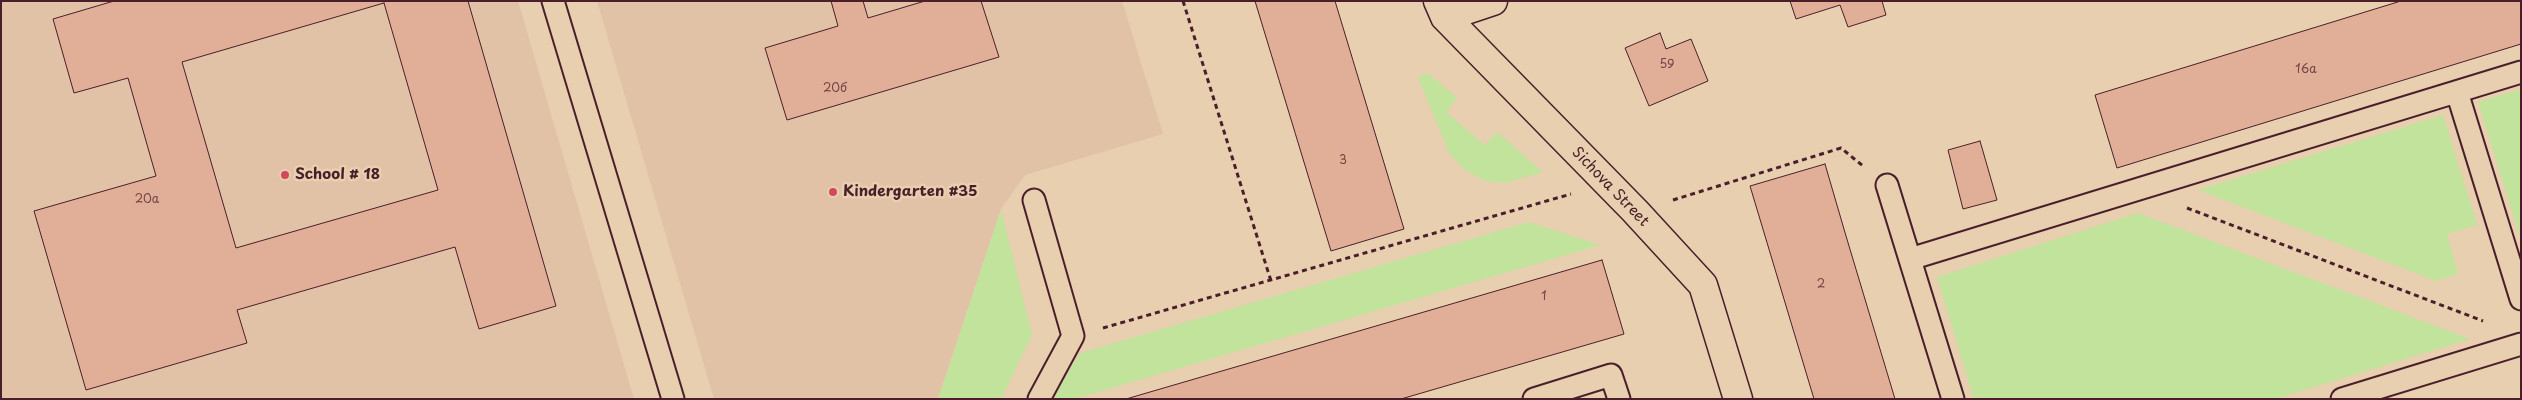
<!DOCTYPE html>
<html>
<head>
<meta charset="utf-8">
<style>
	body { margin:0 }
	#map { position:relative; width:2522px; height:400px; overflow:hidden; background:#e7cfaf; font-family:"Playpen Sans",sans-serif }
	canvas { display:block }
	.frame { position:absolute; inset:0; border:2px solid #4a1f2b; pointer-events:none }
</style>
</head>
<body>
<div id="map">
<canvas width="2522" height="400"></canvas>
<div class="frame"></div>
</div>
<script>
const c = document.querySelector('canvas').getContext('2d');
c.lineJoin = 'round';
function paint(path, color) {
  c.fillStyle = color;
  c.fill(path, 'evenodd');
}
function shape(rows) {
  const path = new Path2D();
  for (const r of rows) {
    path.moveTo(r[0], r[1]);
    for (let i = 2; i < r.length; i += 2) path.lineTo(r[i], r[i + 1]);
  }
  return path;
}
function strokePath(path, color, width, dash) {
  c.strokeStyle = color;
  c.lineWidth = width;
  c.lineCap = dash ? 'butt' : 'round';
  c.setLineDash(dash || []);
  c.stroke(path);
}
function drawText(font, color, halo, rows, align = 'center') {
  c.font = font + ' "Playpen Sans",sans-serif';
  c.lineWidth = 5;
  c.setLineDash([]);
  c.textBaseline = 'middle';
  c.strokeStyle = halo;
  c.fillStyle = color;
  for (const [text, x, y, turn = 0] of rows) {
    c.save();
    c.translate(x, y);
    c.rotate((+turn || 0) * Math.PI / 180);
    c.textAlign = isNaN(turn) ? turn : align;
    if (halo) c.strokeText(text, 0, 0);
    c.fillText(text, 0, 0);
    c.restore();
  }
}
const built = shape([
	[1,1,518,1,634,399,1,399],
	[597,1,1122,1,1163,134,1025,175,1001,209,938,399,714,399]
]);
const green = shape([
	[1428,73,1457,98,1446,112,1485,145,1497,132,1543,172,1505,183,1485,181,1465,170,1449,153,1418,77],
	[2521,89,2521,236,2520,237,2478,102],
	[2443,115,2477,225,2447,234,2458,274,2436,281,2198,190],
	[1001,209,1032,335,1001,399,938,399],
	[2138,213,2470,339,2275,399,1974,399,1937,277],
	[1529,222,1600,245,1074,399,1052,399,1080,353]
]);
const building = shape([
	[114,1,468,1,556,306,479,329,455,247,237,310,247,343,86,390,34,211,156,176,128,78,74,93,53,19,114,1],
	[384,3,438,190,236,248,182,62,384,3],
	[831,1,863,1,868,18,925,1,981,1,999,57,787,120,765,48,838,26,831,1],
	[1255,1,1335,1,1404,229,1331,251,1255,1],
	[1790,1,1882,1,1886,15,1848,27,1840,5,1796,19,1790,1],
	[2401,1,2521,1,2521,44,2117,168,2095,95,2401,1],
	[1660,33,1666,49,1691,39,1708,81,1649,106,1625,48,1660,33],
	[1980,141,1997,200,1963,209,1948,150,1980,141],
	[1825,164,1846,236,1895,399,1814,399,1750,186,1825,164],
	[1602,260,1624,334,1480,376,1401,399,1126,399,1602,260]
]);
const path = shape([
	[1183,1,1271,281],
	[1673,200,1841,148,1863,166],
	[2187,208,2483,321],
	[1103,328,1571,194]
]);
const lane = shape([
	[553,1,673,399],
	[2457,92,2521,299],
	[1887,185,1953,399],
	[1034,200,1073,336,1039,399],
	[1910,259,2521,72],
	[1534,399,1611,375,1619,399],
	[2342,399,2521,344]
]);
const street = shape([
	[1438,1,1445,17,1635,211,1703,285,1738,399],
	[1445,17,1493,1]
]);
const markers = [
	[285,175,5,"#d1495b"],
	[833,192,5,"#d1495b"]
];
const numberNames = [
	["59",1667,65],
	["16а",2306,70],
	["20б",835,89],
	["3",1343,161],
	["20а",147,200],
	["2",1821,285],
	["1",1544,297]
];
const poiNames = [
	["School # 18",295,175],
	["Kindergarten #35",843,192]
];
const streetNames = [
	["Sichova Street",1610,187,46]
];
paint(built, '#e2c2a6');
paint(green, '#c2e39c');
paint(building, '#e1af98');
strokePath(building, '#4a1f2b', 1);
strokePath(lane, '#4a1f2b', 25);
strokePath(street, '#4a1f2b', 31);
strokePath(path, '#4a1f2b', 3, [5, 4]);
strokePath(lane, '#e7cfaf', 21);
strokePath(street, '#e7cfaf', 28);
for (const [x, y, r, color] of markers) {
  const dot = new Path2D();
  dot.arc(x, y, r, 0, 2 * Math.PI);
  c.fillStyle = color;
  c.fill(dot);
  strokePath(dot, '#e7cfaf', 2);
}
drawText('12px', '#704346', null, numberNames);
drawText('bold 15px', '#4a1f2b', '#e7cfaf', poiNames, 'left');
drawText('15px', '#4a1f2b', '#e7cfaf', streetNames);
</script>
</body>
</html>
